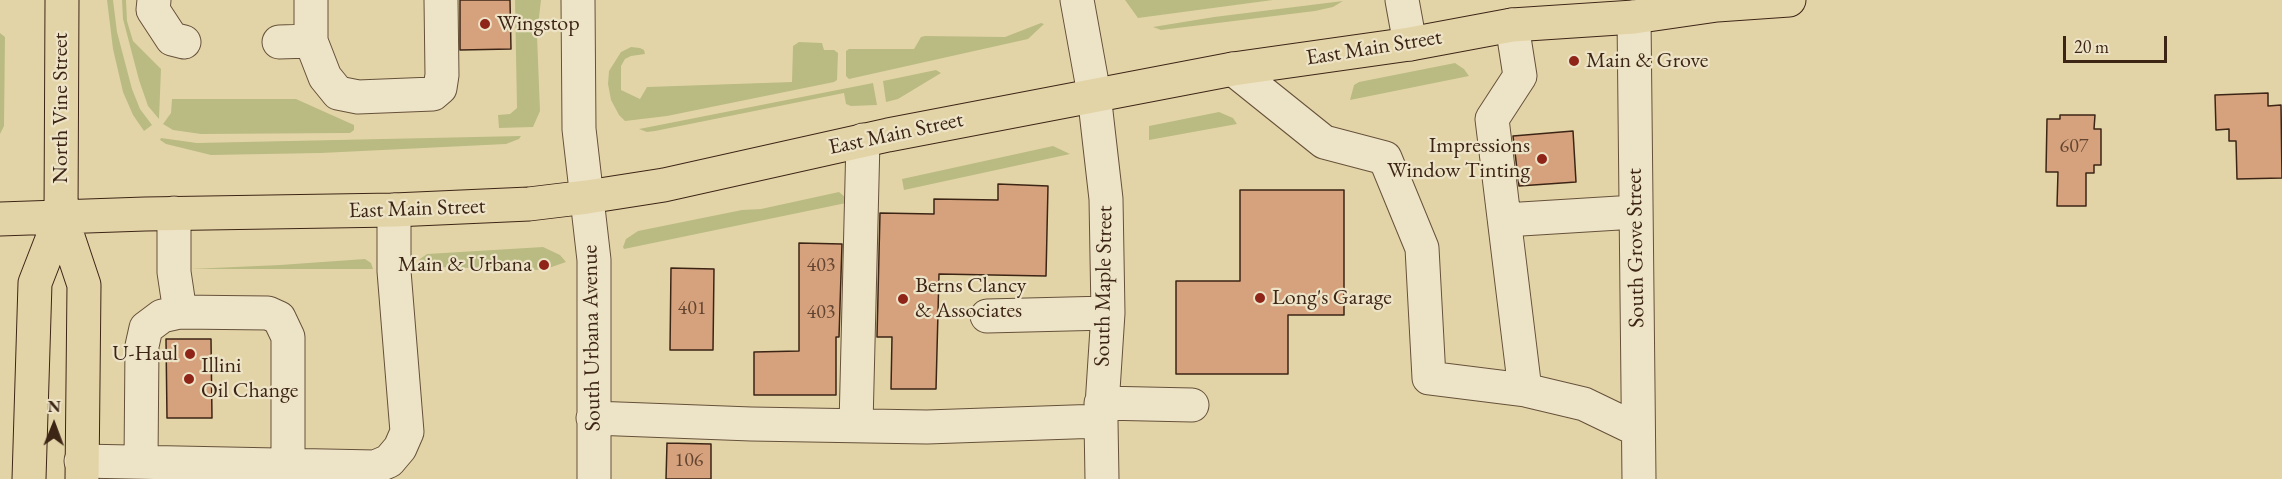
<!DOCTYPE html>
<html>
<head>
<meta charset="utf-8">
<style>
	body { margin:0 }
	#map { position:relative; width:2282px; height:479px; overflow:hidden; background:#e3d4a7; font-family:"EB Garamond",serif }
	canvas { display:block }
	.north { position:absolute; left:24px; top:395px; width:60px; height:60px; -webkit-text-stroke:4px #ede3c6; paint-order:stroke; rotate:1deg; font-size:16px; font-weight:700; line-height:24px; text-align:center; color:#3d2516 }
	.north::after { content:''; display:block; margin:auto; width:21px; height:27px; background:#3d2516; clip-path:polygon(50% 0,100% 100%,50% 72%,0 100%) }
	.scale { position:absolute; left:2063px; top:36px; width:104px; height:27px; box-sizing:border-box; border:3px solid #3d2516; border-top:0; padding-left:8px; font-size:18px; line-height:21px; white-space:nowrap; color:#3d2516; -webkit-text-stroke:4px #ede3c6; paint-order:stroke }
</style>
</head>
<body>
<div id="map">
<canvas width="2282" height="479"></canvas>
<div class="north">N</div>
<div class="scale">20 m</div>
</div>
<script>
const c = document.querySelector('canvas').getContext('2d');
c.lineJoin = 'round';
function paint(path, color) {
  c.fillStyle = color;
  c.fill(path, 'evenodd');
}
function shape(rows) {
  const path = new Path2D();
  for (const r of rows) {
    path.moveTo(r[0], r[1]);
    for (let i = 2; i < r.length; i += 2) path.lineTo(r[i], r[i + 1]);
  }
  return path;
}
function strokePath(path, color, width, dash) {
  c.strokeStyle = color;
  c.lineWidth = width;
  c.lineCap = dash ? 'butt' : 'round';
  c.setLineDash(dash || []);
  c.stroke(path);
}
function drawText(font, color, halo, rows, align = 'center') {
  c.font = font + ' "EB Garamond",serif';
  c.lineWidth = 4.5;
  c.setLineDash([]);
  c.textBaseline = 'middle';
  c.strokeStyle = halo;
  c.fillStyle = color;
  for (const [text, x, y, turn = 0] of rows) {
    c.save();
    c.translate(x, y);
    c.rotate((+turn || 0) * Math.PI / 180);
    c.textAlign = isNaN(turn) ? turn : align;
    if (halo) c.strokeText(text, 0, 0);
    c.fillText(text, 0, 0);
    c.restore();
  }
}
const green = shape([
	[107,0,113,0,117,32,132,89,140,109,152,125,144,131,133,115,123,92,113,49],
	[122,0,126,0,127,21,133,41,161,69,159,119,148,106,139,80,123,19],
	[515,0,541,0,537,35,540,111,533,127,499,128,498,115,510,114,517,108],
	[1125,0,1273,0,1138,18],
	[1343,1,1333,7,1315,11,1169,29,1161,30,1153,27,1214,17],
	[1041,23,1044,24,1028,39,849,79,846,76,846,51,849,49,914,49,921,37,925,36,1005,37],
	[0,33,5,37,4,126,0,134],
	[799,42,822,43,824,50,834,50,838,53,837,80,834,82,667,116,625,121,619,115,611,100,608,84,609,71,621,52,631,47,640,48,644,50,645,54,631,56,625,59,621,66,621,90,640,99,647,87,792,82,793,46],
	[1455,63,1464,69,1469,76,1350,100,1354,85,1359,82],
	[936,70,941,73,898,99,886,102,883,81],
	[873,83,877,105,851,106,846,104,844,93,655,131,647,132,639,129],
	[172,99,296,99,354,125,354,130,350,133,201,134,173,130,163,124,171,113],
	[1219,112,1233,118,1237,124,1149,140,1149,126],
	[521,136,519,139,506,144,321,153,211,155,166,144,160,140,161,138,197,143],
	[1053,146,1070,154,904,190,902,179],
	[839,192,851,202,624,249,623,247,626,239,638,231,742,210,761,209],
	[543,247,560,255,566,262,543,270,435,267,415,270,420,259,427,254],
	[365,259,371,263,373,269,190,269,280,265]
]);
const building = shape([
	[460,0,510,0,511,49,460,50,460,0],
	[2268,93,2268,106,2281,105,2282,178,2237,179,2236,141,2229,141,2229,129,2216,130,2215,95,2268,93],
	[2060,115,2095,115,2094,129,2101,129,2101,165,2094,165,2094,173,2086,173,2086,206,2057,206,2058,172,2046,172,2047,119,2060,119,2060,115],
	[1573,131,1576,182,1519,186,1513,136,1573,131],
	[998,184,1048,186,1046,276,939,274,936,389,891,389,892,337,877,337,880,213,934,214,934,199,998,200,998,184],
	[1240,190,1344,190,1344,315,1288,315,1288,374,1176,374,1176,281,1240,281,1240,190],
	[799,243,842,244,839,337,836,337,836,395,754,395,754,352,799,351,799,243],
	[671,268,714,269,713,350,670,350,671,268],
	[166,339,211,339,212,418,167,418,166,339],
	[667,443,711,444,711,479,666,479,667,443]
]);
const minor = shape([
	[154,0,153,10,172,39,184,42],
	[578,0,579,129,594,260,594,479],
	[1077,0,1094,94,1106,199,1108,313,1101,421,1102,479],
	[1402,0,1410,44],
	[1634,17,1639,479],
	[1512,25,1520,76,1492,119,1525,390,1584,404,1638,430],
	[311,41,325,77,338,93,358,97,433,94,440,88,442,75,441,0],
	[279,42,311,41,311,0],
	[1233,69,1324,142,1385,158,1422,248,1429,378,1525,390],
	[1505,220,1635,212],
	[180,312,268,313,279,318,288,337,288,465],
	[987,316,1108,313],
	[1101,403,1192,405],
	[593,418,751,424,927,427,1101,421],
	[856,425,863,140],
	[81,461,375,467,389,461,400,448,407,432,394,271,394,210],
	[141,462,142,346,146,328,162,316,180,312,174,272,174,213]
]);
const major = shape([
	[62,0,61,216,84,285,82,479],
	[0,219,145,214,394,210,529,204,587,197,664,185,888,135,1233,69,1410,44,1512,25,1634,17,1717,5,1789,0],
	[29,479,35,283,61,216]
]);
const markers = [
	[485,24,6,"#8f2418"],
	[1574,61,6,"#8f2418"],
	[1542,159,6,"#8f2418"],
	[544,265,6,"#8f2418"],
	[1260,298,6,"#8f2418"],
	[903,299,6,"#8f2418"],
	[190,354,6,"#8f2418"],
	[189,379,6,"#8f2418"]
];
const numberNames = [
	["607",2074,147],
	["403",821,266],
	["401",692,309],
	["403",821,313],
	["106",689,461]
];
const poiNames = [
	["Wingstop",497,24],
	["Main & Grove",1586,61],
	["Impressions",1530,146,"right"],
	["Window Tinting",1530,171,"right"],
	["Main & Urbana",532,265,"right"],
	["Berns Clancy",915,286],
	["& Associates",915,311],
	["Long's Garage",1272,298],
	["U-Haul",178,354,"right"],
	["Illini",201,366],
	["Oil Change",201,391]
];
const streetNames = [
	["East Main Street",1374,48,-9],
	["North Vine Street",61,108,-90],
	["East Main Street",896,134,-12],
	["East Main Street",417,209,-2],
	["South Grove Street",1636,248,-91],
	["South Maple Street",1104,286,-89],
	["South Urbana Avenue",592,338,-91]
];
paint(green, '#babb83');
paint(building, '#d5a27d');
strokePath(building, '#3d2516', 1.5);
strokePath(minor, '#66513a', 35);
strokePath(major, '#3d2516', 35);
strokePath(minor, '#ede3c6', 33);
strokePath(major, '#e3d4a7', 33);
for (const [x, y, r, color] of markers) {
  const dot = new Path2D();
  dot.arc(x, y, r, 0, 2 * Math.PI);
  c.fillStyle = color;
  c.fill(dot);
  strokePath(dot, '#ede3c6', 2);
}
drawText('20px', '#634430', null, numberNames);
drawText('22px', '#3d2516', '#ede3c6', poiNames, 'left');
drawText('22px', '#3d2516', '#ede3c6', streetNames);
</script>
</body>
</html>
